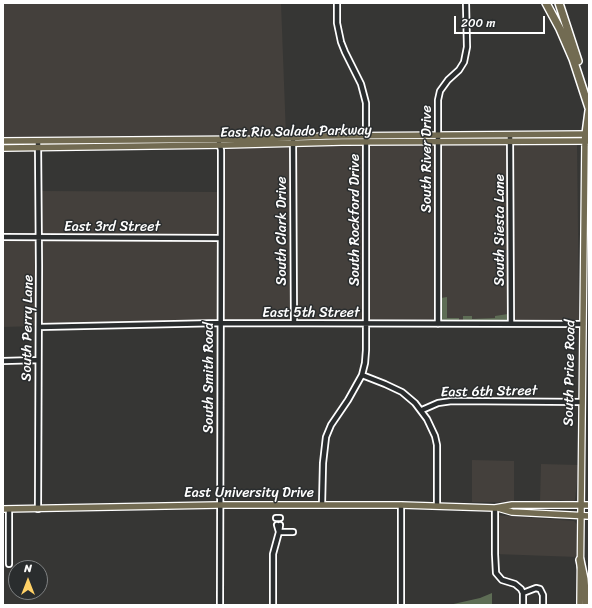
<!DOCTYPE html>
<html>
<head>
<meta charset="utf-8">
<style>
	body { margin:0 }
	#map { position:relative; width:592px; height:608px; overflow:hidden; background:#363634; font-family:Sriracha,sans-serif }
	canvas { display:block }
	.frame { position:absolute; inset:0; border:4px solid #fff; pointer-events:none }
	.north { position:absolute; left:8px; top:560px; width:40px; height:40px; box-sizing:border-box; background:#2a2d2e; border:1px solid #7f8182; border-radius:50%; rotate:0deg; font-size:11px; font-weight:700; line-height:16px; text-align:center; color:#fff }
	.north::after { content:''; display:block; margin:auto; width:14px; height:18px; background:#ffd166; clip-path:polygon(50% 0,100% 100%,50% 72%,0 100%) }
	.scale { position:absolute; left:454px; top:16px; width:91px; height:18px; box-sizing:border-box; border:2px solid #fff; border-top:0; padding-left:5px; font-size:12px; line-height:14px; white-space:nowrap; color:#fff; -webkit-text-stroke:3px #2a2d2e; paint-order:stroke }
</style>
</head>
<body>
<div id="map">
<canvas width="592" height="608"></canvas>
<div class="frame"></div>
<div class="north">N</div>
<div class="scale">200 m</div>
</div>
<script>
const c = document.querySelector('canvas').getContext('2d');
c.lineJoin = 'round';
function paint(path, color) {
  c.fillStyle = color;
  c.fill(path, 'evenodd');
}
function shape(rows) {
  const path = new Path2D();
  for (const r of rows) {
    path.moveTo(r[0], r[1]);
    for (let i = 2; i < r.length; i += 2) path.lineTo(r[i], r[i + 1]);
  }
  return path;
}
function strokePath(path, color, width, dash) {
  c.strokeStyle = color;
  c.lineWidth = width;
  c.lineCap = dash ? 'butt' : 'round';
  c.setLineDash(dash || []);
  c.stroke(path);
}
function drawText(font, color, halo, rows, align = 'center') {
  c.font = font + ' Sriracha,sans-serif';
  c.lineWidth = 3;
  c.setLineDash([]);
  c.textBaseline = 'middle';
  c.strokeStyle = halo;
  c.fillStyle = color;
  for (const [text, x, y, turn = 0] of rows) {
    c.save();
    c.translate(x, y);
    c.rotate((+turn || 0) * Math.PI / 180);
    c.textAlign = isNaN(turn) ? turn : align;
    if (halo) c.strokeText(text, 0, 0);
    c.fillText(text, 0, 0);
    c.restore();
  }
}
const built = shape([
	[3,3,281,3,286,136,228,135,214,137,204,136,189,137,97,139,43,137,31,139,10,138,3,139],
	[329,144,577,144,579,321,224,321,224,154,227,148],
	[42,191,217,192,217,321,41,325],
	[3,240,33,240,36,243,35,326,3,327],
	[472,460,514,461,514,502,472,502],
	[541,464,579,465,575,500,571,502,560,500,540,502],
	[495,515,574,521,577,524,577,557,495,554]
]);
const green = shape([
	[447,297,447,318,459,318,459,321,442,320,441,298],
	[508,314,508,319,506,321,463,321,463,316,472,316,472,319,495,318,495,316],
	[492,593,492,605,449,605,480,598]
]);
const minor = shape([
	[510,136,511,324],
	[293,141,294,323],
	[219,143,221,150,221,198,220,605],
	[3,237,220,238],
	[438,324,438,100,440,91,448,80,459,70,464,62,467,47,466,3],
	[39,327,220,323,583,324],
	[3,361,38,360],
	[362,375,385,384,402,392,415,403,427,419,435,436,437,445,437,506],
	[422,410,438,403,452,401,582,402],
	[322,505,323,463,326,437,331,425,348,400,362,375,365,363,366,350,366,103,361,84,345,52,341,42,337,23,337,3],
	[495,508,495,554,496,573,502,580,515,584,521,589,523,593,523,605],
	[9,509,9,564],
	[38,509,39,266,38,142],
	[276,518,280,518],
	[277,525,279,532,280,525],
	[523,593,536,588,540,589,543,595,543,605],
	[273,605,273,554,279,532,293,532],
	[401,605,401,505]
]);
const major = shape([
	[3,141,258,139,326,136,589,134],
	[3,148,226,145,342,142,589,141],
	[498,508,512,512,589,516],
	[3,509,219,505,401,505,495,508,512,505,589,505],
	[580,605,585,141]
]);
const highway = shape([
	[546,3,560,29,573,59,589,108],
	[559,3,578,61],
	[585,141,589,111],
	[580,560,584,579,586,605]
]);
const streetNames = [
	["East Rio Salado Parkway",296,132,-1],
	["South River Drive",427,159,-90],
	["South Rockford Drive",355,220,-90],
	["East 3rd Street",112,227],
	["South Siesta Lane",500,230,-90],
	["South Clark Drive",282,231,-90],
	["East 5th Street",311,313],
	["South Perry Lane",28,328,-89],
	["South Price Road",570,373,-89],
	["South Smith Road",209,378,-90],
	["East 6th Street",489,392,-1],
	["East University Drive",249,493]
];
paint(built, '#44403c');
paint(green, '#5e6d55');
strokePath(minor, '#fff', 8);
strokePath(major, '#fff', 8);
strokePath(highway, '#fff', 10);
strokePath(minor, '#2a2d2e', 4.5);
strokePath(major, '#726b52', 5.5);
strokePath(highway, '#726b52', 7);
drawText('14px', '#fff', '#2a2d2e', streetNames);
</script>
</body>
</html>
